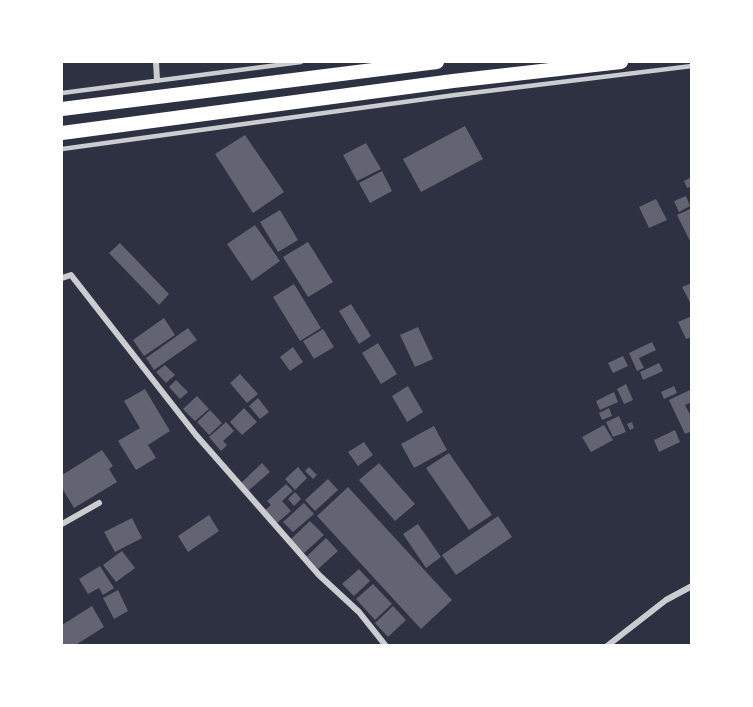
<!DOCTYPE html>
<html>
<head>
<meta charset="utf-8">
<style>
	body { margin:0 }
	#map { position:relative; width:753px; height:707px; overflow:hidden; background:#2d3142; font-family:"Work Sans",sans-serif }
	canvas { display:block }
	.frame { position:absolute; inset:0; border:63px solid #fff; pointer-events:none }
</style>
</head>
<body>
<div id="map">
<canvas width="753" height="707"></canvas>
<div class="frame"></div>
</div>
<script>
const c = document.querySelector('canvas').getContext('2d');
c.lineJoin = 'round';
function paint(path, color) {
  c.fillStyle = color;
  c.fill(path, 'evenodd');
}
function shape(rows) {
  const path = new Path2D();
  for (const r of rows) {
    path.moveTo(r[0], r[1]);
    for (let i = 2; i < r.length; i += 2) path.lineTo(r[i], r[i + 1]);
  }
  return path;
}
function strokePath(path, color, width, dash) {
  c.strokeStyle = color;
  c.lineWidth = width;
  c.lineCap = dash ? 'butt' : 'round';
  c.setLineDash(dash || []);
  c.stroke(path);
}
const building = shape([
	[465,126,483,159,421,192,403,159],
	[245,135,284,192,253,213,215,154],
	[366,143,381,169,357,181,343,155],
	[382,171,392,191,370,203,359,183],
	[692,177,692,186,687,188,684,181],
	[686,196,690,206,679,212,674,201],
	[656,199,667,220,649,228,639,207],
	[690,209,692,211,692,245,677,215],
	[280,210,298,240,278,252,260,222],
	[255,225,280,261,252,281,227,244],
	[308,242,333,282,308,297,283,257],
	[120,243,169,294,159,305,109,253],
	[692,283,692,306,682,287],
	[294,284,321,328,300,341,273,297],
	[351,304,371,336,359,344,339,311],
	[692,316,692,337,686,339,678,322],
	[164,318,175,335,144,356,133,340],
	[418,327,433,359,415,367,400,335],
	[188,328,197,340,154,370,146,358],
	[323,329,334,347,314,359,303,341],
	[652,342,656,350,639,358,644,368,637,371,629,353],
	[378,343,397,374,381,384,362,353],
	[293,347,303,362,290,371,280,357],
	[623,356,628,366,613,373,608,363],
	[659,363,663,371,643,380,640,372],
	[165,365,175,375,166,383,156,372],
	[240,374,258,394,247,403,230,383],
	[176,380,188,392,180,399,169,387],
	[626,384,633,400,624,404,617,389],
	[408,386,423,412,407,422,392,396],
	[674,386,677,393,664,399,661,392],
	[145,389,170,431,148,445,156,458,136,470,118,441,140,428,124,401],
	[692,389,692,402,685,405,692,418,692,431,685,434,669,400],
	[614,392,618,402,600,410,596,401],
	[197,396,209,409,195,421,183,409],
	[258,398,269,412,260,419,249,406],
	[244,408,257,422,242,435,230,422],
	[609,408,612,416,602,420,599,413],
	[210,410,222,423,209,435,197,422],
	[619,416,626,432,613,437,606,422],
	[226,422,234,431,223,441,227,445,221,451,209,437],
	[632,422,634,428,630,430,627,424],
	[604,425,613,440,591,452,582,437],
	[434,426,447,450,414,468,401,444],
	[675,430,680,442,659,452,654,440],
	[364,442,373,455,358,466,348,452],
	[102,450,113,466,109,469,117,482,74,508,62,488,62,475],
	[449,453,492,515,469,530,426,468],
	[262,463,270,472,248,491,241,483],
	[379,463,415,504,395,521,359,480],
	[298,467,307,478,295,490,285,479],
	[309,467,317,475,313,479,305,471],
	[328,479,338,490,315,511,305,500],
	[286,484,293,491,282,501,291,511,277,523,265,510,271,505,267,501],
	[348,487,452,600,421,629,317,516],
	[295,492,301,499,294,506,288,499],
	[304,503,314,514,293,532,283,522],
	[209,515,219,531,188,552,178,536],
	[498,516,512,537,456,575,442,555],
	[132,518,142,538,115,552,104,532],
	[310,521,324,535,304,553,291,539],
	[418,524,441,557,426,568,403,534],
	[326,538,338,551,318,569,307,556],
	[122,551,135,568,116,582,103,565],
	[100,566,114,588,103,595,99,588,88,594,79,579],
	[359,569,370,581,354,596,342,584],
	[373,584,392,604,375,620,356,599],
	[118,590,128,611,114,619,103,598],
	[92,606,104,627,74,646,63,646,62,625],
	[393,606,406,620,388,637,375,623]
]);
const service = shape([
	[62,93,301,62],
	[62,149,455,95,692,66]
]);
const minor = shape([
	[156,62,157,80],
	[62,278,71,275,196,435,319,575,359,612,386,646],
	[62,524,99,503],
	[607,646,666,600,692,586]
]);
const trunk = shape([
	[62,109,437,62],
	[62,133,453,81,621,62]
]);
paint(building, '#626471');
strokePath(service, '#caccd0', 4.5);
strokePath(minor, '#caccd0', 6);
strokePath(trunk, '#fff', 14);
</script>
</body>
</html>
